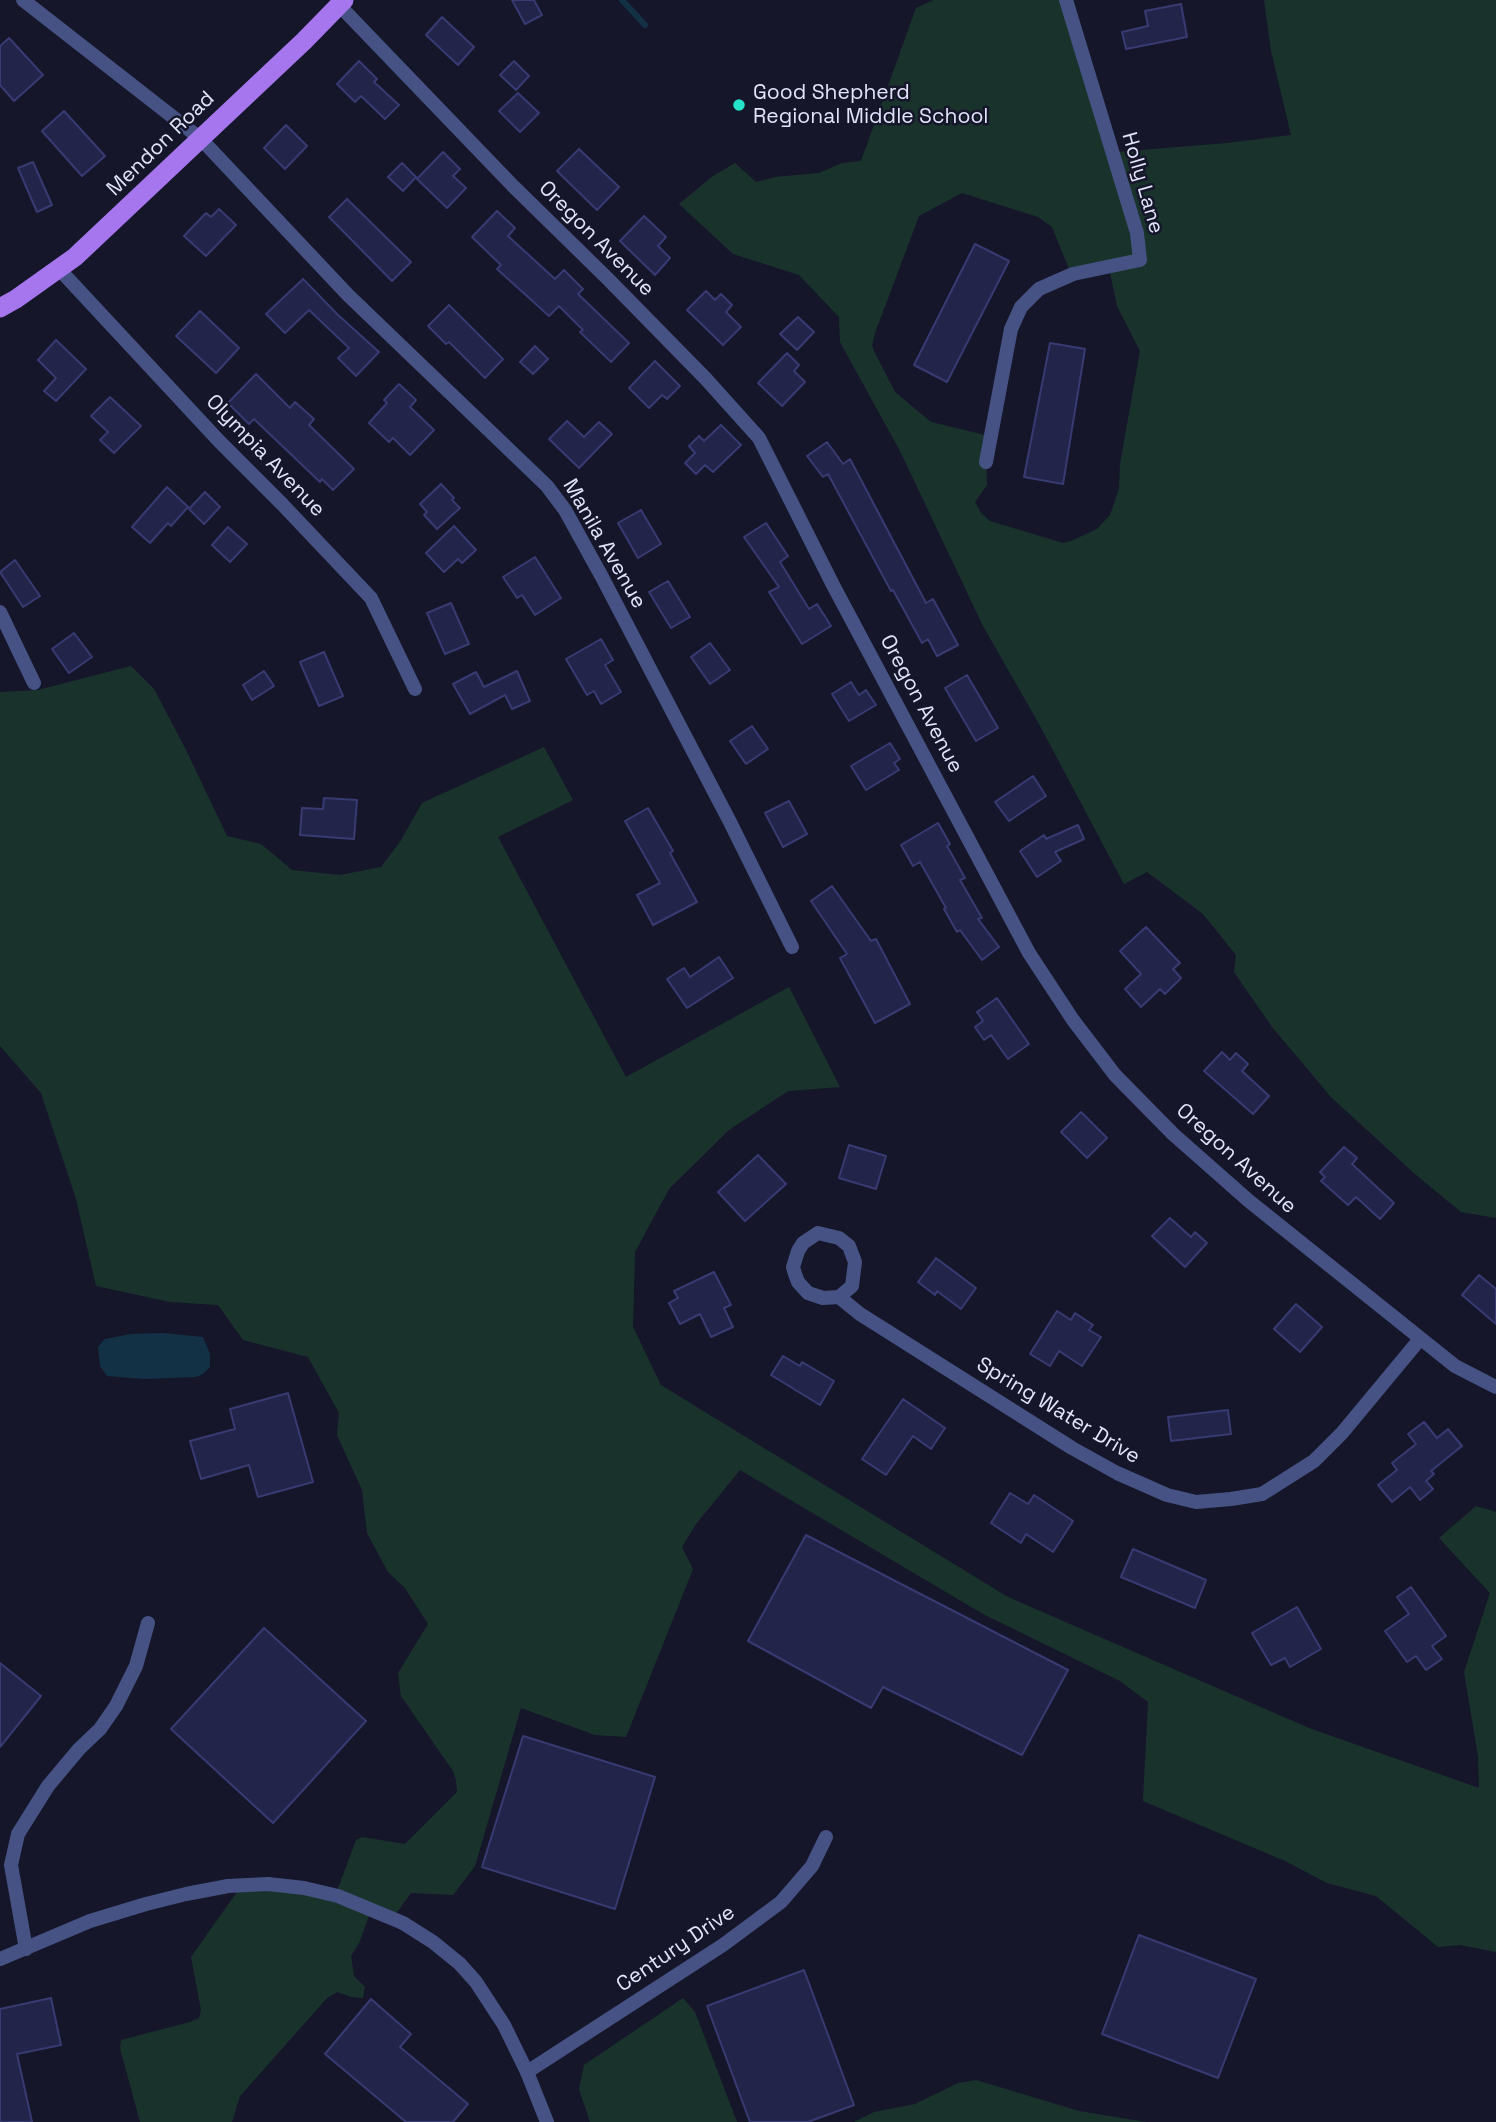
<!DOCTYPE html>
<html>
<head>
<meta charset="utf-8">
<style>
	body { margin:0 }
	canvas { display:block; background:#15162a }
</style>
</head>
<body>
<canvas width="1496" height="2122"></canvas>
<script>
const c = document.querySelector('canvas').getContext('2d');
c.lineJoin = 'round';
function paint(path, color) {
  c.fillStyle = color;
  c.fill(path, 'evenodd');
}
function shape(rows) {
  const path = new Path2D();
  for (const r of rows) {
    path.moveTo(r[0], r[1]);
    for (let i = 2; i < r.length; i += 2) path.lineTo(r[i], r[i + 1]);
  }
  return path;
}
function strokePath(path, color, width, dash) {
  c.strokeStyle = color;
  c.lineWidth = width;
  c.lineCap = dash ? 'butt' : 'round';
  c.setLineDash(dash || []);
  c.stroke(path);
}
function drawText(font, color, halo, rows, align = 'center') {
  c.font = font + ' "Space Grotesk",sans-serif';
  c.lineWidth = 5;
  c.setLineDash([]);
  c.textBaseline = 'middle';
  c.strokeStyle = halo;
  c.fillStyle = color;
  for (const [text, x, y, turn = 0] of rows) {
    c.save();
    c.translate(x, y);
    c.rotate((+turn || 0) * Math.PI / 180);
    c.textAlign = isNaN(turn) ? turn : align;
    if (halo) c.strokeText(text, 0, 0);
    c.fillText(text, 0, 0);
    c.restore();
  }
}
const green = shape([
	[934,0,1067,0,1117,152,1227,143,1291,135,1271,51,1264,0,1496,0,1496,1218,1461,1212,1415,1174,1331,1097,1272,1027,1234,972,1236,955,1203,914,1147,872,1124,884,1039,724,983,626,900,451,840,342,839,317,799,275,733,254,679,204,713,176,735,163,756,182,775,177,819,173,842,163,861,161,916,8],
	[962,193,1038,217,1052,227,1069,269,1109,268,1117,306,1140,351,1120,464,1119,489,1110,515,1097,529,1071,541,1063,543,990,521,981,513,975,502,987,485,985,435,931,422,895,392,874,351,872,345,875,333,919,216],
	[131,666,154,689,186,750,227,836,261,844,292,870,340,875,381,867,400,842,422,803,544,747,573,800,498,837,626,1077,789,987,840,1087,788,1091,729,1130,669,1189,635,1252,633,1327,661,1385,695,1406,1008,1597,1309,1728,1479,1788,1478,1756,1464,1672,1490,1593,1439,1538,1476,1506,1496,1512,1496,1952,1460,1945,1438,1947,1376,1896,1327,1883,1285,1861,1143,1801,1148,1702,1120,1681,983,1614,740,1470,696,1524,682,1547,693,1569,626,1737,595,1735,521,1708,475,1866,453,1895,411,1893,395,1915,376,1909,369,1916,359,1943,351,1956,354,1976,365,1987,363,1998,352,1997,337,1992,327,1998,240,2096,232,2122,140,2122,120,2048,121,2040,190,2022,199,2018,201,2010,191,1957,244,1882,337,1891,356,1840,362,1837,405,1844,457,1792,456,1780,453,1771,401,1696,398,1673,428,1624,405,1588,388,1572,367,1533,362,1490,337,1435,339,1413,308,1357,243,1340,218,1305,170,1302,96,1286,76,1199,41,1093,0,1046,0,692,38,690],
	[683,1998,695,2012,737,2122,590,2122,579,2089,584,2065],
	[976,2080,1079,2111,1146,2122,854,2122,874,2112,915,2104,958,2083]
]);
const water = shape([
	[163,1333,203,1337,210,1354,210,1367,203,1374,196,1377,144,1379,107,1376,100,1366,98,1347,105,1339,131,1334]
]);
const stream = shape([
	[622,0,645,25]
]);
const building = shape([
	[512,0,534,0,542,15,525,24,512,0],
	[1181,4,1187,37,1126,49,1122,32,1148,26,1145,11,1181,4],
	[442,17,474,47,458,65,426,35,442,17],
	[9,38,43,75,14,101,0,85,0,46,9,38],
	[359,61,377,79,374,82,399,105,385,119,361,96,355,102,337,84,359,61],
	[514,61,529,76,516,90,500,75,514,61],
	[518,93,539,113,520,132,499,111,518,93],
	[64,111,105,156,82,176,42,131,64,111],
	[286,125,307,146,285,169,264,148,286,125],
	[579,149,619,187,597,210,557,171,579,149],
	[443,152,460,169,453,176,466,188,447,208,417,179,443,152],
	[33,162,52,205,37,212,18,168,33,162],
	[402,163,416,177,403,191,388,177,402,163],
	[347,199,411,262,392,281,329,217,347,199],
	[219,209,236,225,206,256,184,236,206,213,211,217,219,209],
	[497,211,515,228,508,236,555,279,564,270,583,289,578,294,629,343,611,362,580,332,583,330,559,306,549,316,497,269,501,265,472,237,497,211],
	[644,216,666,237,658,246,670,258,655,275,620,241,644,216],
	[975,244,1009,261,947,382,914,365,975,244],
	[303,279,337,314,379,352,356,376,338,358,349,348,309,310,285,333,266,314,303,279],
	[706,291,715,300,721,294,732,305,726,312,741,327,723,345,687,310,706,291],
	[449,305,503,359,485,378,449,342,446,344,428,326,449,305],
	[200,311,239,348,216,373,176,336,200,311],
	[798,317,814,332,797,350,780,334,798,317],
	[56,340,86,369,56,401,44,391,56,378,38,360,56,340],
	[1050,343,1085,349,1063,484,1024,477,1050,343],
	[535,346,548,359,533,374,520,362,535,346],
	[787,353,799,365,794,371,805,382,782,406,758,383,787,353],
	[655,361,680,386,667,399,662,395,649,408,629,388,655,361],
	[256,374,290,408,295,402,314,419,309,425,354,469,333,490,322,479,320,482,254,419,249,424,228,403,256,374],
	[399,384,416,400,410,407,434,430,410,455,393,438,389,442,369,423,387,403,384,400,399,384],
	[110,397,141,426,114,453,100,440,108,432,91,416,110,397],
	[567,421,584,437,599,422,612,434,579,468,549,439,567,421],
	[721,425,741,445,713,472,705,465,696,474,685,463,695,453,689,446,699,436,704,441,721,425],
	[827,442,843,464,850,459,926,603,933,599,958,645,937,656,928,639,922,643,893,590,891,591,828,474,823,477,807,456,827,442],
	[441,484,454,498,452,500,460,508,437,529,424,515,427,512,420,504,441,484],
	[167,487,188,507,171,526,168,523,150,543,132,527,167,487],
	[205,492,220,507,204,524,189,509,205,492],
	[641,510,661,544,638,558,618,523,641,510],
	[766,523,788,556,780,562,809,609,817,604,831,626,802,644,769,592,779,587,744,537,766,523],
	[454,526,476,550,462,563,458,559,444,572,426,553,454,526],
	[228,527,247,544,230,562,212,545,228,527],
	[535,557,561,598,535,615,522,595,517,598,503,577,535,557],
	[15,560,40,596,23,607,0,572,15,560],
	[668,581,690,617,671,628,649,592,668,581],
	[451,603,469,644,445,654,427,613,451,603],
	[74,633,92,657,69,673,52,649,74,633],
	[601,639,613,660,605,665,621,692,601,704,594,691,587,695,566,659,601,639],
	[710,643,730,670,710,684,691,657,710,643],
	[324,652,343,696,319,706,300,662,324,652],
	[264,671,274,686,252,700,243,685,264,671],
	[517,671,530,701,512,709,505,695,470,714,453,684,476,672,484,687,517,671],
	[967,675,998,728,976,741,945,688,967,675],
	[851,682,859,695,866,690,876,705,849,721,832,694,851,682],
	[752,726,768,749,746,764,730,741,752,726],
	[890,743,900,759,894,763,899,770,866,790,851,766,890,743],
	[1033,776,1046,796,1009,821,995,802,1033,776],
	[324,798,357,800,354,839,300,835,302,808,323,809,324,798],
	[789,801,807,834,783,847,765,813,789,801],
	[648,808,673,851,670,853,697,902,653,925,637,895,660,883,625,821,648,808],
	[938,823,950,844,947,846,965,878,960,880,982,918,978,919,999,947,982,960,960,930,957,932,944,909,946,908,920,862,913,866,901,845,938,823],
	[1078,825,1084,839,1055,852,1061,861,1037,877,1020,851,1044,835,1046,839,1078,825],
	[832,886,871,941,876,939,910,1004,875,1023,840,958,847,954,811,901,832,886],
	[1146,927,1180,963,1173,969,1181,978,1165,994,1160,989,1141,1007,1125,989,1141,974,1120,951,1146,927],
	[719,957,733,978,687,1008,667,979,684,968,690,977,719,957],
	[997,998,1029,1044,1008,1059,991,1035,984,1040,975,1027,983,1021,977,1012,997,998],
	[1222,1052,1230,1060,1236,1053,1248,1064,1242,1071,1269,1096,1253,1114,1204,1071,1222,1052],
	[1081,1112,1107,1138,1087,1158,1061,1132,1081,1112],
	[849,1145,886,1156,876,1189,839,1178,849,1145],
	[1344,1147,1357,1158,1352,1164,1394,1203,1380,1219,1356,1197,1348,1205,1321,1181,1325,1177,1320,1172,1344,1147],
	[758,1155,786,1184,745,1221,718,1192,758,1155],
	[1170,1218,1191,1237,1195,1232,1207,1243,1185,1267,1152,1236,1170,1218],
	[936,1258,976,1288,961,1309,937,1291,935,1295,918,1282,936,1258],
	[714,1272,731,1305,724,1308,733,1327,711,1337,700,1314,680,1324,669,1303,678,1298,674,1291,714,1272],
	[1479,1275,1496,1289,1496,1324,1462,1295,1479,1275],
	[1296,1304,1322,1327,1300,1352,1274,1329,1296,1304],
	[1057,1311,1071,1320,1075,1313,1093,1325,1089,1330,1101,1337,1082,1366,1059,1351,1050,1366,1030,1354,1057,1311],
	[783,1356,800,1366,802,1362,834,1381,820,1405,771,1375,783,1356],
	[288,1393,313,1482,258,1497,249,1465,201,1479,190,1441,235,1429,230,1409,288,1393],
	[903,1399,945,1428,931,1449,913,1436,886,1475,862,1459,903,1399],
	[1228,1410,1231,1434,1171,1441,1168,1417,1228,1410],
	[1424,1422,1437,1438,1448,1429,1462,1446,1431,1471,1434,1474,1426,1481,1433,1489,1420,1500,1410,1487,1392,1502,1378,1485,1397,1470,1392,1463,1416,1444,1408,1434,1424,1422],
	[1010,1493,1028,1504,1034,1495,1073,1521,1053,1552,1026,1534,1021,1543,991,1523,1010,1493],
	[806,1535,1068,1670,1022,1755,883,1687,871,1708,748,1641,806,1535],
	[1133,1549,1206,1580,1195,1608,1121,1577,1133,1549],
	[1411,1587,1446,1636,1432,1646,1442,1659,1426,1670,1416,1656,1407,1662,1385,1631,1409,1614,1397,1597,1411,1587],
	[1297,1607,1321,1649,1290,1667,1285,1658,1271,1665,1252,1633,1297,1607],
	[264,1628,366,1721,273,1823,171,1729,264,1628],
	[0,1663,41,1696,0,1747,0,1663],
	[523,1736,655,1777,615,1909,482,1867,523,1736],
	[1139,1935,1256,1979,1218,2078,1102,2034,1139,1935],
	[804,1970,854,2105,808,2122,750,2122,707,2006,804,1970],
	[51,1998,61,2045,17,2054,32,2122,0,2122,0,2009,51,1998],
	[371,1999,411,2034,400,2047,468,2104,453,2122,406,2122,325,2054,371,1999]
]);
const minor = shape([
	[23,0,201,139,348,295,547,486,565,510,602,577,730,822,792,947],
	[339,5,513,186,608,279,706,379,759,438,833,585,1029,953,1073,1020,1115,1075,1173,1134,1249,1201,1455,1366,1496,1387],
	[60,270,219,441,282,504,371,598,415,689],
	[986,462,1011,329,1021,307,1039,289,1073,274,1140,260,1137,233,1066,0],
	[0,612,34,683],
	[818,1233,839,1238,849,1246,855,1262,852,1286,839,1297,823,1298,808,1293,798,1282,795,1274,793,1267,798,1251,803,1243,818,1233],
	[839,1297,860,1314,1072,1448,1117,1473,1167,1495,1196,1502,1231,1499,1262,1494,1314,1461,1342,1433,1420,1339],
	[26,1949,11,1865,18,1834,48,1786,79,1749,100,1729,116,1706,136,1666,148,1623],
	[527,2072,723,1945,781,1902,812,1866,826,1837]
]);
const tertiary = shape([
	[0,1959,90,1921,146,1904,186,1894,228,1886,268,1884,304,1888,338,1896,403,1923,433,1942,460,1964,476,1982,504,2025,527,2072,547,2122]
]);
const primary = shape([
	[0,308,16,299,75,257,304,41,344,0]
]);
const markers = [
	[739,105,7,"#25e3ca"]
];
const poiNames = [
	["Good Shepherd",753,93],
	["Regional Middle School",753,117]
];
const streetNames = [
	["Mendon Road",161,144,-44],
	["Holly Lane",1142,183,74],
	["Oregon Avenue",596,239,45],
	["Olympia Avenue",265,456,46],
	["Manila Avenue",604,544,60],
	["Oregon Avenue",921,704,62],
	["Oregon Avenue",1236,1159,42],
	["Spring Water Drive",1058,1411,31],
	["Century Drive",676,1949,-34]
];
paint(green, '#19332c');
paint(water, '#133145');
strokePath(stream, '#133145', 6);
paint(building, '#232449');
strokePath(building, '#383a72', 2);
strokePath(minor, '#465283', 14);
strokePath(tertiary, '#465283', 14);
strokePath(primary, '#a576ee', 19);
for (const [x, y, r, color] of markers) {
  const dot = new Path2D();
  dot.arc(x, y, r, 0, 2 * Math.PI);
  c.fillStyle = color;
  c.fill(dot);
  strokePath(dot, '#15162a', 2.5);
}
drawText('21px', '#e1e4fb', '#15162a', poiNames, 'left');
drawText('21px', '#e1e4fb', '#15162a', streetNames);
</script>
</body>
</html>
